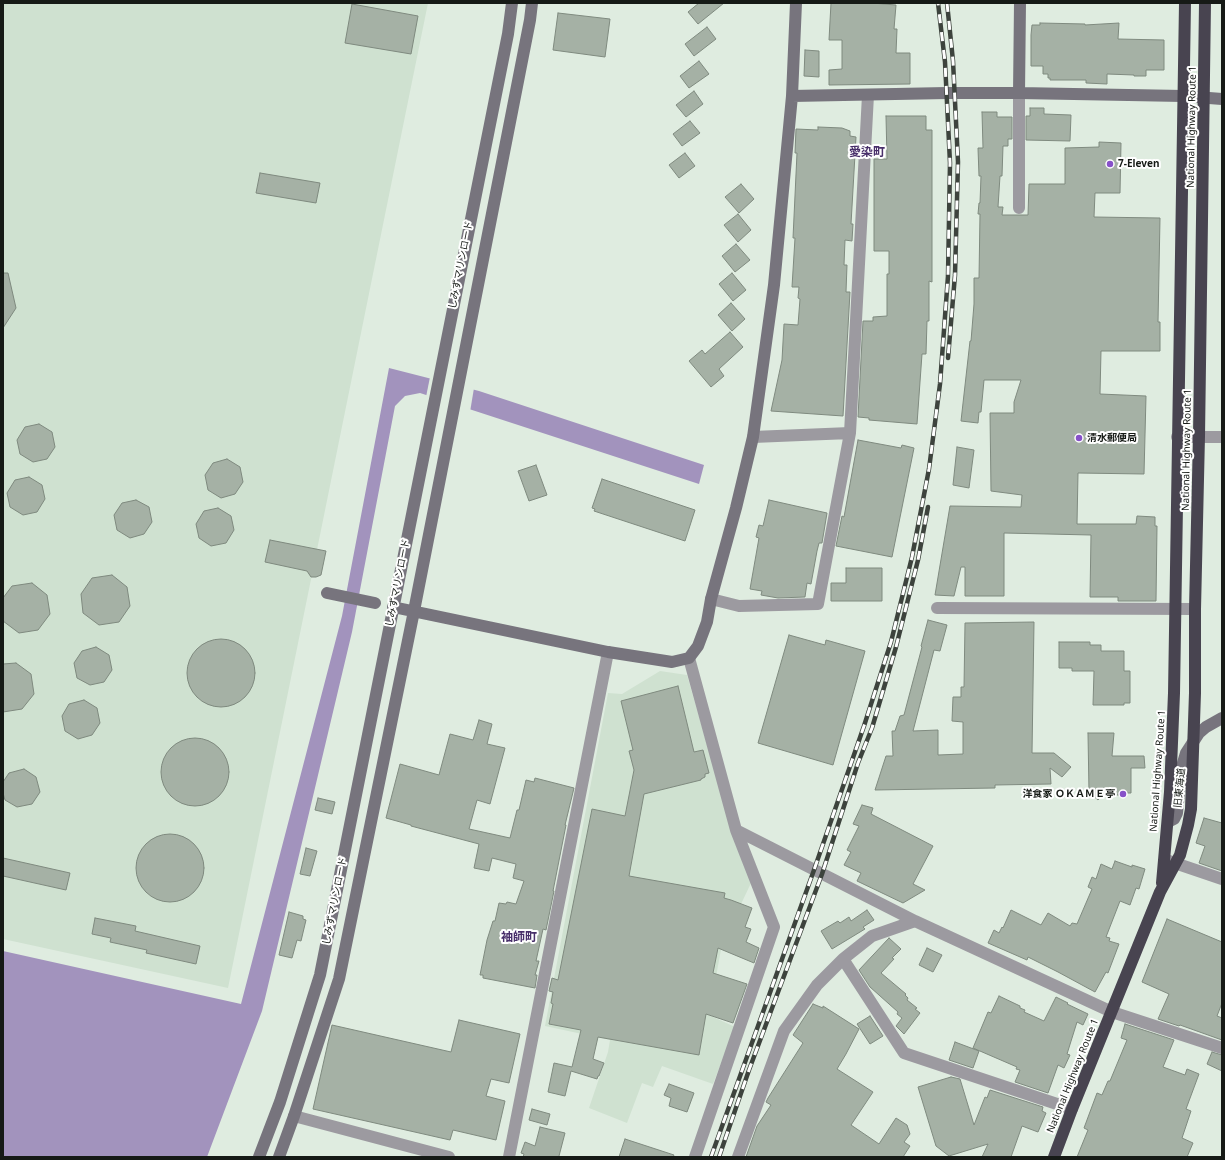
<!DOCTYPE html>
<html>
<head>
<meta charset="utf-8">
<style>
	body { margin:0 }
	#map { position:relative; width:1225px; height:1160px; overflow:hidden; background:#dfece0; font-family:"Noto Sans",sans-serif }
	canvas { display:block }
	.frame { position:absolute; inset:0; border:4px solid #161a16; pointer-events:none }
</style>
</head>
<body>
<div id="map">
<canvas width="1225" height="1160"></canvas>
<div class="frame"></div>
</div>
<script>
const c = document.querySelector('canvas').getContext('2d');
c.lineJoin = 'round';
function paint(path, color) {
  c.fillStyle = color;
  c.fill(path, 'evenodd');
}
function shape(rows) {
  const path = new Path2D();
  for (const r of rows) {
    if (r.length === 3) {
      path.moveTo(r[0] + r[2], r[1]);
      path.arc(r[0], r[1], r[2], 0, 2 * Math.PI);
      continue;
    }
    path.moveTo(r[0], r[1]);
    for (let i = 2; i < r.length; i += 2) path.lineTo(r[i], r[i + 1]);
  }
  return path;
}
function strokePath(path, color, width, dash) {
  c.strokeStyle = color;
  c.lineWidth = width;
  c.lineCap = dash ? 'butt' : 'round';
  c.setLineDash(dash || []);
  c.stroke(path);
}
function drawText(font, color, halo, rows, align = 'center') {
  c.font = font + ' "Noto Sans","Noto Sans JP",sans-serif';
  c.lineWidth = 4;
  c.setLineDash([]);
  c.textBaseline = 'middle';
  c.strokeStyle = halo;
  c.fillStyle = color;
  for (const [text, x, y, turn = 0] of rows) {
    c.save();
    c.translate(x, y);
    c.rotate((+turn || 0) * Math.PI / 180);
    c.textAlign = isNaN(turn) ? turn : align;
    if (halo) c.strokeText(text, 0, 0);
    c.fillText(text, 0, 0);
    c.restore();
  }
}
const built = shape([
	[3,3,428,3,228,988,3,939],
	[660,671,687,675,736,845,751,883,722,944,709,1015,735,1027,713,1084,662,1066,653,1087,642,1083,627,1123,589,1108,608,1052,610,1040,545,1026,608,693,622,694]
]);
const water = shape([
	[389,368,479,391,704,465,699,484,420,393,405,396,395,406,352,632,262,1011,207,1157,3,1157,3,951,241,1004,342,616]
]);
const pier = shape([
	[430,377,474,388,470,412,426,397]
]);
const building = shape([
	[699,3,724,3,698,24,688,12,699,3],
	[831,3,872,3,896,5,894,29,897,29,896,53,910,53,910,84,829,85,829,70,842,69,842,40,829,40,831,3],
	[352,4,418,16,411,54,345,43,352,4],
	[558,13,610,19,605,57,553,50,558,13],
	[1040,23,1085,24,1085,25,1119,23,1118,39,1164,40,1164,70,1146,70,1146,76,1134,76,1134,75,1107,74,1107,84,1086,83,1086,80,1050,80,1050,78,1048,78,1048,74,1043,74,1043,66,1031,66,1031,35,1032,25,1040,25,1040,23],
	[707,27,716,39,694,56,685,44,707,27],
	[805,50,819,51,819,77,804,76,805,50],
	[699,61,709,74,689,88,680,76,699,61],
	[694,91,703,104,686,117,676,105,694,91],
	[1030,108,1044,108,1044,114,1071,115,1070,141,1026,140,1026,116,1030,116,1030,108],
	[982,112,997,112,997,117,1012,117,1012,139,1008,139,1008,146,1003,146,1002,176,1000,176,998,207,1003,207,1002,215,1028,215,1029,184,1065,184,1065,148,1099,147,1099,142,1121,143,1120,193,1095,193,1094,217,1160,218,1158,322,1160,322,1160,351,1101,351,1100,394,1146,396,1144,474,1078,473,1077,524,1136,524,1137,516,1155,517,1155,526,1157,526,1156,601,1118,601,1118,597,1090,597,1091,535,1004,533,1004,596,965,596,965,567,961,567,954,596,935,595,950,506,1021,507,1022,495,991,491,990,413,1014,413,1014,402,1021,380,984,380,981,412,979,412,978,423,961,421,970,341,971,341,974,304,974,278,979,278,980,214,978,214,979,203,980,203,981,176,979,176,978,148,983,148,982,112],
	[886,116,926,116,926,130,932,130,932,282,929,281,929,321,927,321,926,354,922,354,917,424,869,420,869,418,858,417,863,321,873,321,873,317,887,316,887,274,889,274,889,251,874,251,874,159,887,159,886,116],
	[690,121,700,133,682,146,673,134,690,121],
	[818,127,842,128,850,131,850,136,856,137,851,224,853,224,852,241,845,240,844,265,847,265,846,292,850,292,843,416,771,411,782,360,784,324,798,325,800,299,798,298,799,287,792,287,795,238,793,238,797,153,795,153,796,129,818,130,818,127],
	[685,153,695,166,679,178,669,165,685,153],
	[260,173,320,183,316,203,256,193,260,173],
	[741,184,754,199,739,213,725,197,741,184],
	[738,214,751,230,738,242,724,225,738,214],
	[736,244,750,260,735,272,722,256,736,244],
	[3,273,8,273,16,308,3,328,3,273],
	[732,273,746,290,733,301,719,284,732,273],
	[731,303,745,319,732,331,718,315,731,303],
	[730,332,743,347,719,369,724,376,711,387,689,361,702,350,705,354,730,332],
	[39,424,52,432,55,447,47,459,33,462,20,454,17,440,25,427,39,424],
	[858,440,901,448,902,445,914,448,892,557,836,546,842,516,844,517,858,440],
	[957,447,974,450,969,488,953,485,957,447],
	[227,459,240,467,243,482,235,494,221,498,208,490,205,475,213,463,227,459],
	[536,465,547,495,529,501,518,471,536,465],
	[29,477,42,485,45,499,37,512,23,515,10,507,7,493,15,480,29,477],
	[602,479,695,510,685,541,594,511,595,509,592,508,602,479],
	[136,500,149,507,152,522,144,534,130,538,117,530,114,515,122,503,136,500],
	[769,500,827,513,822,543,819,543,817,551,811,584,807,583,805,597,778,598,761,595,762,591,750,589,759,538,756,537,759,525,763,526,769,500],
	[218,508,231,516,234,530,226,543,211,546,199,538,196,524,204,511,218,508],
	[270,540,326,551,321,575,316,577,311,577,307,571,265,562,270,540],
	[846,568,882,568,882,601,831,601,831,583,846,583,846,568],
	[112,575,127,587,130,606,119,622,99,625,83,613,81,594,92,578,112,575],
	[32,583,47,595,50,614,38,630,19,633,3,621,3,598,12,586,32,583],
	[928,620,947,625,940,651,934,650,913,731,938,730,938,755,963,754,963,722,952,721,953,697,961,697,961,687,964,687,965,623,1034,622,1032,753,1054,753,1071,767,1062,777,1050,768,1051,784,995,785,995,788,875,790,886,756,893,756,892,731,895,731,900,716,904,715,922,647,921,646,928,620],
	[789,635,825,645,826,640,865,651,833,765,758,743,789,635],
	[221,673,34],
	[1059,642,1090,642,1090,645,1101,645,1101,651,1124,651,1124,671,1130,671,1130,703,1124,703,1124,705,1093,705,1094,671,1072,671,1072,668,1059,668,1059,642],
	[96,647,109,655,112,670,104,682,90,685,77,678,74,663,82,651,96,647],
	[16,663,31,674,34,694,22,709,3,712,3,664,16,663],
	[678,686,694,752,703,750,709,773,705,774,705,777,701,779,701,780,644,794,629,876,725,893,724,898,731,900,752,908,745,927,751,929,746,942,759,948,754,963,718,948,713,973,747,984,733,1023,706,1014,699,1055,598,1037,593,1059,604,1063,599,1076,598,1076,597,1079,571,1071,565,1096,548,1092,554,1063,572,1067,581,1030,549,1024,553,1004,551,1003,553,992,549,991,552,978,558,980,592,809,625,816,634,770,629,751,633,750,621,701,678,686],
	[84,700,97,708,100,723,92,735,78,739,65,731,62,716,69,704,84,700],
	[479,720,492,724,487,744,505,748,490,804,477,800,469,829,510,838,517,810,519,810,526,780,534,782,535,778,574,788,565,825,566,825,553,891,554,891,546,930,543,929,536,961,539,961,535,975,537,975,535,988,483,978,483,975,480,975,487,940,493,921,495,921,499,903,506,904,507,902,516,904,524,881,513,878,516,864,492,858,489,871,474,868,479,844,411,826,411,825,386,818,400,764,439,775,450,734,473,740,479,720],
	[1088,733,1114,733,1112,756,1144,756,1145,768,1131,768,1131,793,1122,793,1122,795,1103,795,1098,800,1089,792,1088,733],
	[195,772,34],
	[24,769,36,777,40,792,32,804,17,807,5,800,3,793,3,782,9,773,24,769],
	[318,798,335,802,332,814,315,810,318,798],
	[862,805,873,808,871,814,933,846,913,884,925,890,903,903,857,881,861,873,844,865,851,852,847,850,859,826,853,824,862,805],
	[1204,818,1222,823,1222,871,1199,863,1205,846,1196,843,1204,818],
	[170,868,34],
	[306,848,317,851,310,876,300,874,306,848],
	[3,858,70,873,66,890,3,876,3,858],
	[1115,861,1132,867,1132,865,1145,869,1139,889,1136,888,1130,905,1120,901,1106,937,1110,938,1109,941,1119,944,1108,973,1106,972,1095,992,1058,972,1028,957,1027,960,988,943,994,930,999,933,1002,927,1003,928,1011,910,1041,925,1048,913,1070,926,1072,923,1077,924,1092,889,1088,887,1092,877,1096,879,1101,864,1112,869,1115,861],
	[867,910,874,920,863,927,865,929,832,949,821,931,838,921,840,923,849,917,851,921,867,910],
	[289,912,303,916,303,919,306,920,301,941,297,940,292,958,279,955,289,912],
	[95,918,136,926,135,931,200,946,196,964,146,953,147,950,110,942,111,938,92,934,95,918],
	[1167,919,1222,942,1222,1003,1217,1016,1222,1018,1222,1040,1180,1025,1179,1026,1158,1019,1169,994,1142,982,1167,919],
	[889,938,901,949,892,958,894,959,881,973,906,994,905,995,908,998,907,1000,917,1008,915,1009,920,1013,904,1034,896,1026,902,1018,897,1014,898,1012,870,987,859,970,889,938],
	[927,948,942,955,933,972,919,965,927,948],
	[999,996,1020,1006,1020,1008,1025,1010,1024,1012,1044,1021,1056,997,1068,1003,1067,1004,1088,1014,1083,1025,1077,1022,1067,1054,1070,1055,1064,1068,1058,1065,1048,1093,1015,1082,1020,1070,1016,1069,1017,1067,973,1048,988,1012,991,1013,999,996],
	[813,1004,823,1008,823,1006,859,1029,846,1054,837,1069,873,1092,851,1125,879,1144,896,1118,907,1125,910,1134,904,1142,910,1146,903,1157,746,1157,757,1126,771,1105,766,1102,768,1098,803,1043,793,1035,813,1004],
	[870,1016,883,1036,870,1044,857,1024,870,1016],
	[459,1020,520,1034,509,1083,491,1079,486,1096,505,1101,496,1140,453,1130,450,1140,313,1109,332,1025,451,1052,459,1020],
	[1125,1024,1174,1040,1163,1067,1185,1075,1187,1069,1199,1074,1186,1109,1191,1111,1182,1138,1193,1143,1187,1157,1077,1157,1088,1130,1084,1128,1097,1093,1102,1095,1108,1081,1110,1081,1127,1040,1121,1038,1125,1024],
	[955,1042,979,1051,973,1068,949,1060,955,1042],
	[1212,1052,1222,1055,1222,1071,1207,1064,1212,1052],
	[951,1077,960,1079,974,1125,985,1097,987,1098,990,1090,1043,1107,1042,1111,1046,1113,1038,1132,1022,1126,1011,1157,982,1157,988,1144,949,1156,936,1146,918,1087,951,1077],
	[669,1084,694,1093,687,1112,669,1106,671,1098,664,1095,669,1084],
	[532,1109,550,1114,547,1125,529,1120,532,1109],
	[540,1127,565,1133,559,1156,560,1157,523,1157,524,1154,521,1153,525,1142,535,1146,540,1127],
	[625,1139,674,1155,673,1157,619,1157,625,1139]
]);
const street = shape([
	[1019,208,1019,93],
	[753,437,850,433],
	[1177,437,1222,437],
	[711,599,739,606,818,604,850,433,868,95],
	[937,608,1195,609],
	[689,658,736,830,774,927,695,1157],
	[736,830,915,921,1112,1012,1222,1048],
	[1166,860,1222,879],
	[843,959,904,1053,1072,1109],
	[294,1116,449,1157],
	[509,1157,608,652],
	[738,1157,784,1031,817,985,843,959,872,936,915,921]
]);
const secondary = shape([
	[1019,93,1020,3],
	[792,96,947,93,1019,93,1183,96,1222,99],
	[327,593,375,603],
	[393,607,608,652,672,662,689,658,698,646,707,622,711,599,736,508,753,437,774,285,792,96,796,3],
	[1168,822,1174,819,1177,813,1181,774,1183,763,1186,753,1199,733,1206,727,1222,718],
	[259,1157,280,1102,320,975,508,34,512,3],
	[279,1157,294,1116,339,979,414,611,530,20,532,3]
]);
const highway = shape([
	[1162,883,1170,792,1174,693,1185,3],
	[1054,1157,1072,1109,1160,892,1180,855,1188,825,1191,809,1195,693,1195,609,1199,436,1205,3]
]);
const rail = shape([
	[947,3,953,61,958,162,955,275,948,358],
	[711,1157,814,870,864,726,891,642,912,557,929,469,940,384,948,276,950,163,945,62,938,3],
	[719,1157,749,1070,822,874,858,763,872,728,896,647,918,560,928,507]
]);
const markers = [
	[1110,164,4,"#8751c9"],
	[1079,438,4,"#8751c9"],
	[1123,794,4,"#8751c9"]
];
const streetNames = [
	["National Highway Route 1",1192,127,-89],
	["しみずマリンロード",461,265,-79],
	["National Highway Route 1",1187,450,-89],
	["しみずマリンロード",398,583,-79],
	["National Highway Route 1",1158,771,-86],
	["旧東海道",1180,788,-84],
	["しみずマリンロード",335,901,-79],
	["National Highway Route 1",1073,1076,-68]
];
const poiNames = [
	["7-Eleven",1118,164],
	["清水郵便局",1087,438],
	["洋食家 ＯＫＡＭＥ亭",1115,794,"right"]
];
const quarterNames = [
	["愛染町",867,153],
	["袖師町",519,938]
];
paint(built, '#cfe1d0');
paint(water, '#a293bd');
paint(pier, '#dfece0');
paint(building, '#a5b1a5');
strokePath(building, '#7f8a7f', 1);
strokePath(street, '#9c9aa0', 12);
strokePath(secondary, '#77747d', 12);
strokePath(highway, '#484450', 12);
strokePath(rail, '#3d433d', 4.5);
strokePath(rail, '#fff', 3, [9]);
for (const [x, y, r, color] of markers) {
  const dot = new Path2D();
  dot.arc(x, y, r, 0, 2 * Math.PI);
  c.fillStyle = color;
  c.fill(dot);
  strokePath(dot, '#fff', 1.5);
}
drawText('10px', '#161a16', '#fff', streetNames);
drawText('bold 10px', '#161a16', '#fff', poiNames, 'left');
drawText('bold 12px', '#482f6a', '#fff', quarterNames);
</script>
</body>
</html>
